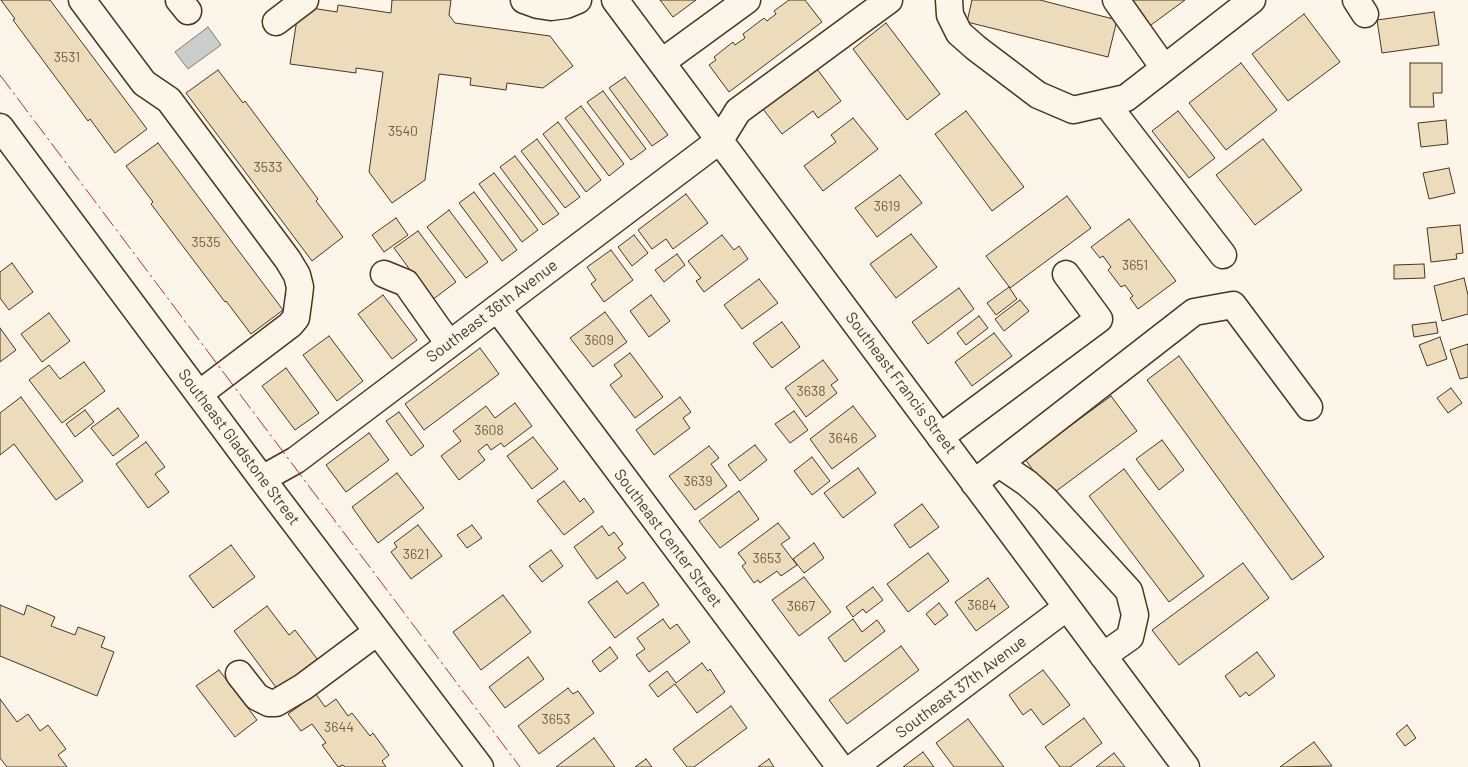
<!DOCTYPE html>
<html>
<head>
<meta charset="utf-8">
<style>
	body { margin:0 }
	canvas { display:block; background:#fbf6e9 }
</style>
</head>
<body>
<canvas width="1468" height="767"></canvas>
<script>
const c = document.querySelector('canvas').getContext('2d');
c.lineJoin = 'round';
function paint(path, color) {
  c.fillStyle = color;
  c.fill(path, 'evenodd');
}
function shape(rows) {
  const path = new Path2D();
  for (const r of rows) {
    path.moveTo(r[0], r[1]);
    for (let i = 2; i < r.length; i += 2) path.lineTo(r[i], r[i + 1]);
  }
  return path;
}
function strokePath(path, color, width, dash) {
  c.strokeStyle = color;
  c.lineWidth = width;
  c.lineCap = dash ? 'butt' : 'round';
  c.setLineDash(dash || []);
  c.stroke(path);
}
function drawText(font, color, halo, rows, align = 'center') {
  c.font = font + ' Barlow,sans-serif';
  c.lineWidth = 4;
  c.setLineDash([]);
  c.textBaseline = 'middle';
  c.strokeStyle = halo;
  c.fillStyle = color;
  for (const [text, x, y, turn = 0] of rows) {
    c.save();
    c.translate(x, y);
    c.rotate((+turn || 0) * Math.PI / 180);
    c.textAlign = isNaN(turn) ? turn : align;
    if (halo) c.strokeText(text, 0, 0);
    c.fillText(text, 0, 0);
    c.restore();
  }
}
const water = shape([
	[208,27,221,45,188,69,175,52,208,27]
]);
const building = shape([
	[1,0,50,0,147,129,115,153,90,119,88,121,13,20,15,19,1,0],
	[392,0,451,0,449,15,455,23,550,36,573,66,543,88,507,83,506,90,470,85,471,78,439,74,425,180,392,203,369,172,383,72,356,68,356,73,290,64,299,6,337,12,338,5,391,13,392,0],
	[660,0,696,0,673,17,660,0],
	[789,0,805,0,822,22,729,92,709,65,716,60,714,57,733,42,735,45,745,38,743,34,764,18,767,21,776,14,774,11,789,0],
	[972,0,1040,0,1117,20,1108,57,967,22,972,0],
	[1127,0,1185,0,1147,28,1127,0],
	[1434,12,1439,45,1382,53,1377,20,1434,12],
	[1304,14,1340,62,1288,101,1252,54,1304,14],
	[886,23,940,94,907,120,853,49,886,23],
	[1241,63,1277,110,1226,150,1189,103,1241,63],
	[1410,63,1442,63,1442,93,1433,93,1434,107,1410,107,1410,63],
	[817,69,841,101,818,118,813,111,782,134,763,109,817,69],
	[218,70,243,103,245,101,318,199,316,201,343,237,312,261,186,93,218,70],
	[625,77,668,135,652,146,609,88,625,77],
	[603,91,646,149,631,160,587,102,603,91],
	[581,106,624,164,609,176,565,118,581,106],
	[966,111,1024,187,992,211,935,134,966,111],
	[1178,111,1215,158,1189,178,1152,131,1178,111],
	[853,118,878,149,823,191,804,166,836,142,831,135,853,118],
	[1446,120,1448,144,1421,147,1418,123,1446,120],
	[558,122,601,180,586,192,543,134,558,122],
	[537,139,580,197,565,208,521,151,537,139],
	[1263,139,1302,190,1255,225,1216,175,1263,139],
	[158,143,283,310,251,334,226,301,225,302,151,204,153,202,126,166,158,143],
	[515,156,559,214,543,225,500,167,515,156],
	[1449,168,1455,193,1429,199,1423,173,1449,168],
	[494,173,538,230,522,242,479,184,494,173],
	[900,175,922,203,877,237,855,208,900,175],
	[474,192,517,250,502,261,459,203,474,192],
	[686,194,708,223,673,249,666,239,652,249,638,230,686,194],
	[1067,196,1091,228,1010,288,986,256,1067,196],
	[449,210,488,262,466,278,427,227,449,210],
	[396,218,408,235,384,252,372,235,396,218],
	[1129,219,1176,281,1138,309,1130,298,1133,296,1125,285,1121,287,1108,270,1111,267,1103,256,1100,258,1091,247,1129,219],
	[1460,225,1463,253,1456,254,1457,259,1431,262,1427,228,1460,225],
	[418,231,456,282,432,300,394,248,418,231],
	[911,234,937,267,896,298,870,264,911,234],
	[634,235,648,253,632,266,618,247,634,235],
	[722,235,734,250,739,246,748,259,704,292,696,281,701,278,688,261,722,235],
	[611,250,633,280,604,302,591,284,596,280,587,267,611,250],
	[677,254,685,265,664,282,655,270,677,254],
	[12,263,33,292,9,310,0,298,0,272,12,263],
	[1424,264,1425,278,1394,279,1394,265,1424,264],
	[1464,278,1468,295,1468,314,1442,321,1434,286,1464,278],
	[759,279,778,303,742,329,724,305,759,279],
	[1009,287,1017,299,996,315,987,303,1009,287],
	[959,288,974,309,928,344,912,322,959,288],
	[383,295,417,340,392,359,358,314,383,295],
	[651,295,670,321,649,337,630,311,651,295],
	[1020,300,1029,311,1004,331,995,319,1020,300],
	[605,312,627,342,593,367,570,338,605,312],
	[49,313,70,341,42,362,21,334,49,313],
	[979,316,988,328,966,345,957,333,979,316],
	[782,322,800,347,772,368,753,343,782,322],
	[1436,322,1438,333,1414,337,1412,325,1436,322],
	[0,328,16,350,0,362,0,328],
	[994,333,1012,356,972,386,955,362,994,333],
	[329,336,363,381,337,401,303,355,329,336],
	[1440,337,1447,359,1427,366,1419,345,1440,337],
	[1468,344,1468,377,1460,379,1450,350,1468,344],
	[480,348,499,374,424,430,405,404,480,348],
	[630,353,663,397,635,418,610,385,622,376,614,365,630,353],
	[1179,356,1324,557,1292,580,1147,380,1179,356],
	[823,360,838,380,831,385,837,393,806,417,785,388,823,360],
	[84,362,105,391,62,423,29,380,49,365,60,379,84,362],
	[286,368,319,413,295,430,262,386,286,368],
	[1451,388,1462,403,1448,413,1437,398,1451,388],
	[1111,396,1137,431,1051,495,1025,459,1111,396],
	[21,397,83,481,56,500,14,444,0,455,0,413,21,397],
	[680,397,691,412,683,418,690,428,654,455,636,430,680,397],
	[515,403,532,426,504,447,501,443,491,450,487,444,478,451,485,460,459,480,441,456,461,441,453,431,486,406,495,418,515,403],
	[853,406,876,436,832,469,810,439,853,406],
	[118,408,139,436,113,456,91,428,118,408],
	[85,410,94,422,75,437,66,424,85,410],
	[794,411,808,430,790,443,775,424,794,411],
	[399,412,424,446,411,456,386,421,399,412],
	[369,433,389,460,346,492,326,465,369,433],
	[533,437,558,469,532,489,507,456,533,437],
	[1162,440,1184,470,1159,490,1136,459,1162,440],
	[146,442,165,467,155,474,169,492,148,508,116,464,146,442],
	[755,445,767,460,740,481,728,465,755,445],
	[709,446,719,458,711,464,727,486,695,510,669,476,709,446],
	[812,457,830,481,812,495,794,471,812,457],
	[858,468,876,493,843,518,824,493,858,468],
	[1124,469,1204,576,1169,602,1089,496,1124,469],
	[397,473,424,508,378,543,352,507,397,473],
	[564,481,580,502,584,498,594,512,564,535,537,501,564,481],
	[739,491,759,519,720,548,699,521,739,491],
	[922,504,939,527,910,548,894,525,922,504],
	[778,523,790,538,781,544,797,565,781,576,777,571,760,583,758,580,754,583,742,566,746,563,738,553,778,523],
	[418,525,442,556,411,579,391,552,397,547,394,543,418,525],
	[472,525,482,538,467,548,457,535,472,525],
	[602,526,609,536,614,532,623,544,618,548,626,558,597,579,574,547,602,526],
	[814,543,824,558,804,573,793,559,814,543],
	[231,545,255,577,213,608,189,576,231,545],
	[551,550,563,566,542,582,529,566,551,550],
	[928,553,949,581,908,612,887,584,928,553],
	[1243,563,1269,598,1179,665,1152,630,1243,563],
	[804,577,831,612,799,636,772,600,804,577],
	[988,578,1009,607,976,631,955,602,988,578],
	[617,581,627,594,643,582,659,605,615,638,588,602,617,581],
	[873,587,883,600,866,613,863,609,853,617,846,607,873,587],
	[503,595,531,632,481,670,453,632,503,595],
	[939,603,948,615,935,625,926,614,939,603],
	[0,605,24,615,27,605,55,617,51,626,75,635,78,627,105,637,101,647,114,652,97,696,0,656,0,605],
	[267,606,289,635,295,630,318,660,278,690,234,631,267,606],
	[663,619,670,629,677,624,690,642,649,672,636,655,645,649,637,638,663,619],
	[853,619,862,632,877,620,885,631,845,662,828,638,853,619],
	[901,646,919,670,847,724,829,700,901,646],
	[610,647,618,658,600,672,592,661,610,647],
	[1257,652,1275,676,1249,696,1246,692,1240,697,1225,676,1257,652],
	[528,657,544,679,505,708,489,687,528,657],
	[702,663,708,671,710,669,725,692,697,713,675,684,658,697,649,685,667,671,676,683,702,663],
	[219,670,257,720,235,737,196,686,219,670],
	[1043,670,1070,705,1043,725,1031,709,1023,715,1009,695,1043,670],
	[568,688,573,694,578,691,594,713,539,754,518,726,568,688],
	[316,694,325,707,336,699,348,716,352,713,370,736,373,733,389,755,382,761,386,767,345,767,343,765,338,767,322,745,326,743,312,724,301,731,288,714,316,694],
	[0,699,17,722,28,714,40,731,48,725,66,749,58,755,67,767,7,767,0,758,0,699],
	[731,706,747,728,694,767,687,767,673,749,731,706],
	[1084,718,1102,743,1070,767,1060,767,1045,747,1084,718],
	[968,719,1004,767,954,767,936,743,968,719],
	[1407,725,1416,738,1405,746,1396,734,1407,725],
	[594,738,615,767,556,767,594,738],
	[1314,742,1332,766,1280,767,1314,742],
	[923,752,934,767,903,767,923,752],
	[1114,753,1125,767,1096,767,1114,753],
	[646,759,652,767,635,767,646,759],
	[769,759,774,767,758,767,769,759]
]);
const minor = shape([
	[82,0,144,83,169,100,288,260,297,275,300,287,299,296,296,318,290,325,199,394],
	[179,0,188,11],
	[524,0,538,5,551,7,566,5,578,0],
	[615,0,1186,767],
	[949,0,950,15,959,33,976,48,1038,95,1073,110,1126,98,1252,0],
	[1116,0,1164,68],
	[1356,0,1365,14],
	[276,22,305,0],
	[662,62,747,0],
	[1106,103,1223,255],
	[0,127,262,479,480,767],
	[384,274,406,283,449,344],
	[497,308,840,767],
	[940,437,1099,319,1066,274],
	[999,464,1027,483,1046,500,1129,591,1135,615,1130,637,1103,656],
	[262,479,296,460,720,140,738,111,889,0],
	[974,483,1194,312,1233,305,1309,407],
	[239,674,257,697,269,703,276,703,303,687,377,632],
	[854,767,1067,607]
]);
const power = shape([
	[0,75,520,767]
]);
const numberNames = [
	["3531",67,57],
	["3540",403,131],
	["3533",268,167],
	["3619",887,206],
	["3535",206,242],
	["3651",1135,265],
	["3609",599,340],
	["3638",811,391],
	["3608",489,430],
	["3646",843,438],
	["3639",698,481],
	["3621",416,554],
	["3653",767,558],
	["3684",982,605],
	["3667",801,606],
	["3653",556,719],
	["3644",339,727]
];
const streetNames = [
	["Southeast 36th Avenue",492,311,-37],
	["Southeast Francis Street",901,383,53],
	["Southeast Gladstone Street",239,447,53],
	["Southeast Center Street",668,538,53],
	["Southeast 37th Avenue",961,687,-37]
];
paint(water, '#c9cecd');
strokePath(water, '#887966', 1);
paint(building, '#ecdcbc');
strokePath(building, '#4a3520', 1);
strokePath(minor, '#4a3520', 29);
strokePath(minor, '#fbf6e9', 26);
strokePath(power, '#c62828', 1, [18, 4, 2.5, 4]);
drawText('14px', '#725f47', null, numberNames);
drawText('16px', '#4a3520', '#fbf6e9', streetNames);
</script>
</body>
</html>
